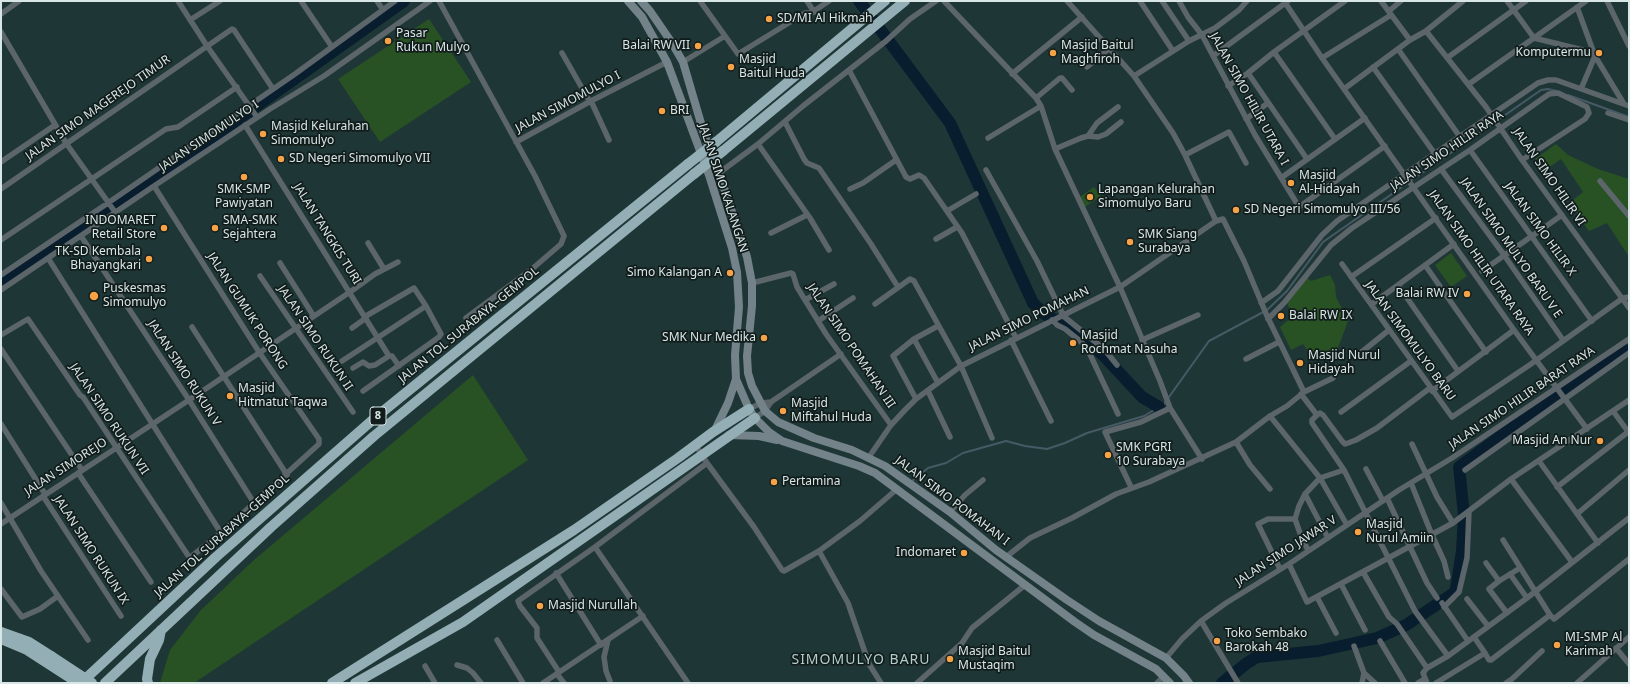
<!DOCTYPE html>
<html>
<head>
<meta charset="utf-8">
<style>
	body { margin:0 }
	#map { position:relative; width:1630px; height:684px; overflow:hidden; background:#1e3736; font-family:"Noto Sans",sans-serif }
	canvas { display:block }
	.frame { position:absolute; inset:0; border:2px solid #d8e6e6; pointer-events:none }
</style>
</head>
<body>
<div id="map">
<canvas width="1630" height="684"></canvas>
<div class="frame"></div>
</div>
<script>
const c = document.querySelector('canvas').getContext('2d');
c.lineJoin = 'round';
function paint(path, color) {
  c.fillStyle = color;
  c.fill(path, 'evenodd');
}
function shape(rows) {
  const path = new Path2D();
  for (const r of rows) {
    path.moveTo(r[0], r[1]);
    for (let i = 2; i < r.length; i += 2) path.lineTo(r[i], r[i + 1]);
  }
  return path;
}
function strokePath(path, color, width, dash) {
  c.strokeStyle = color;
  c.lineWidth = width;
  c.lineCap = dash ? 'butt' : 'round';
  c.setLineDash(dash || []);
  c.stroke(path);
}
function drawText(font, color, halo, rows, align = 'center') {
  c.font = font + ' "Noto Sans",sans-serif';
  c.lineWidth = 3.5;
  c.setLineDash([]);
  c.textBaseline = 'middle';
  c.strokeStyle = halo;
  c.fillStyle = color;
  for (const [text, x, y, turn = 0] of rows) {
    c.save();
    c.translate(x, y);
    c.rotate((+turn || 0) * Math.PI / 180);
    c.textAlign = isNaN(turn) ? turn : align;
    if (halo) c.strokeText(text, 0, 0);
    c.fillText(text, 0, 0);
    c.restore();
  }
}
const green = shape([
	[429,19,471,82,380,142,338,79],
	[1556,144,1568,155,1598,169,1629,179,1629,257,1607,223,1589,231,1569,203,1583,192,1561,159,1544,171,1535,159],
	[1094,187,1101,196,1085,207,1078,198],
	[1451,253,1467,276,1451,287,1435,265],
	[1330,275,1335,285,1336,297,1348,321,1338,348,1314,360,1303,344,1291,350,1280,327,1293,316,1286,301,1305,276,1311,281],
	[473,375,528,460,194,683,160,683,170,650,201,610,254,560]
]);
const stream = shape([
	[1568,95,1629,117],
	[911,482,928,468,946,463,963,453,1006,441,1025,446,1047,449,1065,443,1087,433,1144,416,1164,404,1209,341,1267,310,1287,291,1323,242,1541,90,1548,89,1556,91]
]);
const river = shape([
	[859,1,950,123,1033,303,1043,313,1079,334,1102,354,1142,397,1159,407],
	[1,281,193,151,404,1],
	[1222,683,1247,663,1257,657,1318,651,1377,638,1406,625,1454,593,1456,589,1462,551,1464,515,1459,467,1536,410,1629,350]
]);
const minor = shape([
	[178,1,207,46,257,117],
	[301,1,332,47],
	[377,1,383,10],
	[439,1,535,176,564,236,561,244,532,269,466,318],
	[700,1,738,54,805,13,811,13,829,1],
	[807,1,814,12],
	[944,1,1036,98,1041,106,1055,149,1081,138,1088,136,1097,123,1118,107],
	[1067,1,1134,76,1173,133,1185,155,1216,221],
	[1140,1,1173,51],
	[1162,1,1189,41],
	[1179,1,1188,17,1202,35,1255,135,1299,207,1385,146],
	[1284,1,1322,58,1514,330,1587,429],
	[1381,1,1410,40],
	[1507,1,1534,38,1583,50,1595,56,1577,7],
	[1607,1,1629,46],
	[1389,11,1401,1],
	[1,14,19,1],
	[190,20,220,1],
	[1426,31,1486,107,1522,160,1629,308],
	[1,32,66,143,115,212],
	[1398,49,1460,137],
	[1274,52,1335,139],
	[562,53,590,102],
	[1213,56,1288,1],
	[1595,56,1624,104],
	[1322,58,1391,15],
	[1447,58,1526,1],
	[683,62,725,36],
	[1087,67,1110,48],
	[1373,67,1435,154],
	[849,70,906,177,910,179,919,175,924,178,962,233,1016,338],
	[1248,73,1307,159],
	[1012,74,1082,17],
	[1134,76,1189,41,1215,28,1239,10,1247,1],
	[1469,84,1586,1],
	[1228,86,1248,73,1274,52,1345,1],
	[1344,89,1410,40,1426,31,1463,1],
	[1581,89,1595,56],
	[1036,98,1060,78,1062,78,1072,90],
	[591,101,609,140],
	[1608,113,1629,120],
	[1246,119,1268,103],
	[785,122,804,159,807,163,819,168,871,244,898,287],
	[245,125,389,356,392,356,399,366],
	[1088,136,1098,137,1106,134,1121,122],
	[988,138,1041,106],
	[516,142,591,101,667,62],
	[758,144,810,218,829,250],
	[1055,149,1120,287,1160,381,1170,408,1202,459],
	[1470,150,1592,321],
	[1185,155,1229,132,1246,163],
	[1,162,55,125],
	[1441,169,1504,255,1563,340],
	[986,170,1037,261,1063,315],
	[719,173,758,144,803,106,886,41,910,19,936,1],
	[1281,178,1365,118],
	[1600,181,1629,216],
	[1,189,232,29,234,30,273,89],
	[850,189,863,183,896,160],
	[947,211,976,194],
	[771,233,807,215],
	[81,236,189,400,254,503],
	[936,239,957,227],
	[1,240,166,129,178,127,237,87],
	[368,243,384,269],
	[48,258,221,533],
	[280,263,313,315],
	[1342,264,1452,417,1531,364,1623,298,1629,297],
	[1425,265,1486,352],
	[1482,271,1562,215],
	[1,275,108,203,295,74,395,1],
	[260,276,353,412],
	[1351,277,1436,218],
	[752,283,791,273,793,274,797,287,826,334,891,425],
	[1398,285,1458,371],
	[1,290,154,186,270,109,324,76,430,1],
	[805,300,834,284],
	[1261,303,1278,291,1322,235,1337,221,1405,174,1538,83,1548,80,1556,80,1629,106],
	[875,304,910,279,914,281,961,366,992,438],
	[1372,304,1454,244],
	[1062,315,1104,349,1117,365],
	[1268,319,1284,303,1331,245,1352,228,1470,150,1549,94,1558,93,1587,107,1589,113,1585,119,1522,160],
	[1052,320,1057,325,1065,329,1080,341,1087,348,1118,414],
	[818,321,853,298],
	[192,327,287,475],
	[352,328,366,318],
	[1,335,28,319,80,395,83,397,189,557,192,556,221,533,319,444,319,439,259,352,154,186],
	[914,339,938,326],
	[1011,340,1051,421],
	[1142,340,1198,315],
	[1,349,82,470],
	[1358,355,1389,330],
	[1246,359,1279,342],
	[342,361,426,306],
	[353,368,363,362,369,366,375,365,389,356],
	[363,391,439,337,441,334,426,306,414,288,366,316],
	[928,391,950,437],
	[1432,391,1514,330],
	[1304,392,1333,378],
	[1301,394,1317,415,1312,420,1312,423,1344,470,1415,611,1448,656],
	[916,399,893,356,914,339,938,383],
	[749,409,761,403,771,402],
	[1613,411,1629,433],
	[1341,412,1411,361],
	[1317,415,1320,413,1323,415,1342,441,1345,444,1348,443,1356,440,1377,428,1430,388],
	[1270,416,1320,478,1347,525],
	[755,418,765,411,771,402,841,354],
	[1,424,45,494],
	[1236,442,1250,465,1270,489],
	[1412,444,1437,497,1453,523],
	[869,457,891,425,905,410,916,399,961,366,1120,287,1216,221,1223,219,1244,261,1267,316,1304,392,1287,406,1270,416,1236,442,1149,482,1116,494,1072,518,1030,538,1006,557],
	[1539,461,1598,543],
	[707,463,754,527,782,570,784,571,819,551],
	[1366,469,1383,501],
	[1465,470,1629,353],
	[78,473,151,582],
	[1511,479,1572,562],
	[1411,483,1432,535,1444,561,1448,577],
	[1131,487,1105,432,1141,422,1170,408],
	[1557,487,1628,432],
	[1305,494,1328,538],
	[43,496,121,616],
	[1387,498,1427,583,1437,598],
	[1,503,41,571,88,640],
	[950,512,965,495,983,480],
	[1577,514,1629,470],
	[1,524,189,400,350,292,375,274,398,262],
	[1503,540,1550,615,1554,619,1629,559],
	[595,547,688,683],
	[1308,550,1301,536,1295,519,1299,506,1305,494,1320,478,1344,470],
	[1486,563,1499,581],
	[1289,564,1307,602,1453,523,1511,479,1629,400],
	[1280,569,1258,524,1268,519,1295,519],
	[1363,572,1389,617,1397,624,1427,668],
	[556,573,601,645],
	[1510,574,1527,598],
	[1341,584,1365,630],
	[1,589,22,617,40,609,58,596],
	[1317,597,1336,633],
	[1467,599,1488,626],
	[1442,603,1468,641],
	[1444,607,1459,592,1467,558,1469,512],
	[1507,613,1489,589,1499,581,1520,568],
	[1201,621,1238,683],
	[1474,637,1485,653],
	[497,640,523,683],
	[608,640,604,657,606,671,610,681],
	[1380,641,1405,683],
	[1354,646,1364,673,1362,683],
	[1616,648,1629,664],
	[1166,658,1182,639,1201,621,1226,603,1289,564,1399,490,1452,458,1629,339],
	[457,665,467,668,473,673,481,683],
	[425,666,435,683],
	[559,672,537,638,537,628,520,606,518,601,595,547,707,463,696,446],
	[1364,673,1375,683],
	[557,674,564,683],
	[543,683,643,616],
	[881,683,869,664,848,603,819,551,860,521,897,489],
	[917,683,962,643,972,628,1025,585],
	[1157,683,1164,676],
	[1418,683,1425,679],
	[1427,683,1423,673,1427,668,1448,656,1527,598,1629,518],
	[1436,683,1485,653,1489,660,1491,660,1550,615],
	[1506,683,1512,679,1542,651],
	[1577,683,1629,637]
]);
const secondary = shape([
	[628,1,642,17,667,62,709,175,732,248,737,272,739,307,735,355,736,379,749,409,755,418,769,432,782,441,859,466,875,473,1075,622,1094,635,1156,669,1170,683],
	[641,1,650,11,672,43,683,62,705,137,718,170,747,257,752,283,752,306,747,356,748,373,752,386,765,411,778,422,814,438,852,450,885,466,950,512,996,550,1067,600,1099,621,1166,658,1184,676,1189,683],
	[714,432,728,403,736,379],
	[729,435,759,436,777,440]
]);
const motorway = shape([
	[716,142,885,1],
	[723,151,905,1],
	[1,632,29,642,51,656],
	[1,639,27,650,78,683],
	[81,683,216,557,376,417,688,164],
	[105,683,271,527,374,436,694,174],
	[148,683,147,679,150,659,159,640,161,630],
	[332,683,574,530,678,458,713,432,749,409],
	[355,683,463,622,755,418]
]);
const motorwayBridge = shape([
	[688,164,716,142],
	[694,174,723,151],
	[51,656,92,683]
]);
const markers = [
	[769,19,4,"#f6a247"],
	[388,41,4,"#f6a247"],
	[698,46,4,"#f6a247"],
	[1053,53,4,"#f6a247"],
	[1599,53,4,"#f6a247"],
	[731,67,4,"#f6a247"],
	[662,111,4,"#f6a247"],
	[263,134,4,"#f6a247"],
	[281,159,4,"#f6a247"],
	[244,177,4,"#f6a247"],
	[1291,183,4,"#f6a247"],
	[1090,197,4,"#f6a247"],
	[1236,210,4,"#f6a247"],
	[164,228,4,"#f6a247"],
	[215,228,4,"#f6a247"],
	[1130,242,4,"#f6a247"],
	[149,259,4,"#f6a247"],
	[730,273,4,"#f6a247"],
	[1467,294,4,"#f6a247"],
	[94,296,5,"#f6a247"],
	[1281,316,4,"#f6a247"],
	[764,338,4,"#f6a247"],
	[1073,343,4,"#f6a247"],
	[1300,363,4,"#f6a247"],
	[230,396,4,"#f6a247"],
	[783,411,4,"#f6a247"],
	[1600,441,4,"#f6a247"],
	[1108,455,4,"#f6a247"],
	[774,482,4,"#f6a247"],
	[1358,532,4,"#f6a247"],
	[964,553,4,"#f6a247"],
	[540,606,4,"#f6a247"],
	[1217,641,4,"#f6a247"],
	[1557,645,4,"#f6a247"],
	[950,659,4,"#f6a247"]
];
const shields = [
	[378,416,16]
];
const shieldNames = [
	["8",378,416]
];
const poiNames = [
	["SD/MI Al Hikmah",777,19],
	["Pasar",396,34],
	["Rukun Mulyo",396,48],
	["Balai RW VII",690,46,"right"],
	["Masjid Baitul",1061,46],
	["Maghfiroh",1061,60],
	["Komputermu",1591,53,"right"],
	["Masjid",739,60],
	["Baitul Huda",739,74],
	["BRI",670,111],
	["Masjid Kelurahan",271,127],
	["Simomulyo",271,141],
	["SD Negeri Simomulyo VII",289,159],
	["Masjid",1299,176],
	["Al-Hidayah",1299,190],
	["SMK-SMP",244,190,"center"],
	["Pawiyatan",244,204,"center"],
	["Lapangan Kelurahan",1098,190],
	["Simomulyo Baru",1098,204],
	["SD Negeri Simomulyo III/56",1244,210],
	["INDOMARET",156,221,"right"],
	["Retail Store",156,235,"right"],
	["SMA-SMK",223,221],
	["Sejahtera",223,235],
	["SMK Siang",1138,235],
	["Surabaya",1138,249],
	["TK-SD Kembala",141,252,"right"],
	["Bhayangkari",141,266,"right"],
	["Simo Kalangan A",722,273,"right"],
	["Puskesmas",103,289],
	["Simomulyo",103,303],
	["Balai RW IV",1459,294,"right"],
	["Balai RW IX",1289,316],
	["Masjid",1081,336],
	["Rochmat Nasuha",1081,350],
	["SMK Nur Medika",756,338,"right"],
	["Masjid Nurul",1308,356],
	["Hidayah",1308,370],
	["Masjid",238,389],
	["Hitmatut Taqwa",238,403],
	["Masjid",791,404],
	["Miftahul Huda",791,418],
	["Masjid An Nur",1592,441,"right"],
	["SMK PGRI",1116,448],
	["10 Surabaya",1116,462],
	["Pertamina",782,482],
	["Masjid",1366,525],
	["Nurul Amiin",1366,539],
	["Indomaret",956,553,"right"],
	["Masjid Nurullah",548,606],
	["Toko Sembako",1225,634],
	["Barokah 48",1225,648],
	["MI-SMP Al",1565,638],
	["Karimah",1565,652],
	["Masjid Baitul",958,652],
	["Mustaqim",958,666]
];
const streetNames = [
	["JALAN SIMO HILIR UTARA I",1249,99,61],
	["JALAN SIMOMULYO I",568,102,-28],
	["JALAN SIMO MAGEREJO TIMUR",98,108,-35],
	["JALAN SIMOMULYO I",209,136,-34],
	["JALAN SIMO HILIR RAYA",1447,151,-34],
	["JALAN SIMO HILIR VI",1549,177,55],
	["JALAN SIMO KALANGAN",723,188,72],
	["JALAN SIMO HILIR X",1540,229,54],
	["JALAN TANGKIS TURI",327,234,58],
	["JALAN SIMO MULYO BARU V E",1511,248,55],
	["JALAN SIMO HILIR UTARA RAYA",1481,263,55],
	["JALAN GUMUK PORONG",247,311,57],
	["JALAN SIMO POMAHAN",1029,319,-26],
	["JALAN TOL SURABAYA–GEMPOL",469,325,-39],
	["JALAN SIMO RUKUN II",315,338,56],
	["JALAN SIMOMULYO BARU",1410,341,54],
	["JALAN SIMO POMAHAN III",851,346,56],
	["JALAN SIMO RUKUN V",184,373,57],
	["JALAN SIMO HILIR BARAT RAYA",1522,398,-34],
	["JALAN SIMO RUKUN VII",109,419,56],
	["JALAN SIMOREJO",66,467,-33],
	["JALAN SIMO POMAHAN I",952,501,37],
	["JALAN TOL SURABAYA–GEMPOL",222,536,-42],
	["JALAN SIMO RUKUN IX",91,550,57],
	["JALAN SIMO JAWAR V",1286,551,-33]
];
const quarterNames = [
	["SIMOMULYO BARU",861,660]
];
paint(green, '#285224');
strokePath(stream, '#465a66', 2);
strokePath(river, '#081e2f', 12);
strokePath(minor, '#5c666a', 5.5);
strokePath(secondary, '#738389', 8);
strokePath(motorway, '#94aeb6', 10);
strokePath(motorwayBridge, '#94aeb6', 10);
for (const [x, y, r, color] of markers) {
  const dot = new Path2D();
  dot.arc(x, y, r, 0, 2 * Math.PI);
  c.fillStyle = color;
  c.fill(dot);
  strokePath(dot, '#111c1b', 1.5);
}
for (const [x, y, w] of shields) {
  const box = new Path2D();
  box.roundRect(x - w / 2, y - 9, w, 18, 3);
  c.fillStyle = '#111c1b';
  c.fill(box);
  strokePath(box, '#d8e6e6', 1);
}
drawText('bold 11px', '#d8e6e6', null, shieldNames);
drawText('12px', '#d8e6e6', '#111c1b', poiNames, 'left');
drawText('12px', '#d8e6e6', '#111c1b', streetNames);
c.letterSpacing = '1px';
drawText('14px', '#b0cdcc', '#111c1b', quarterNames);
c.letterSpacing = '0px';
</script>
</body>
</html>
